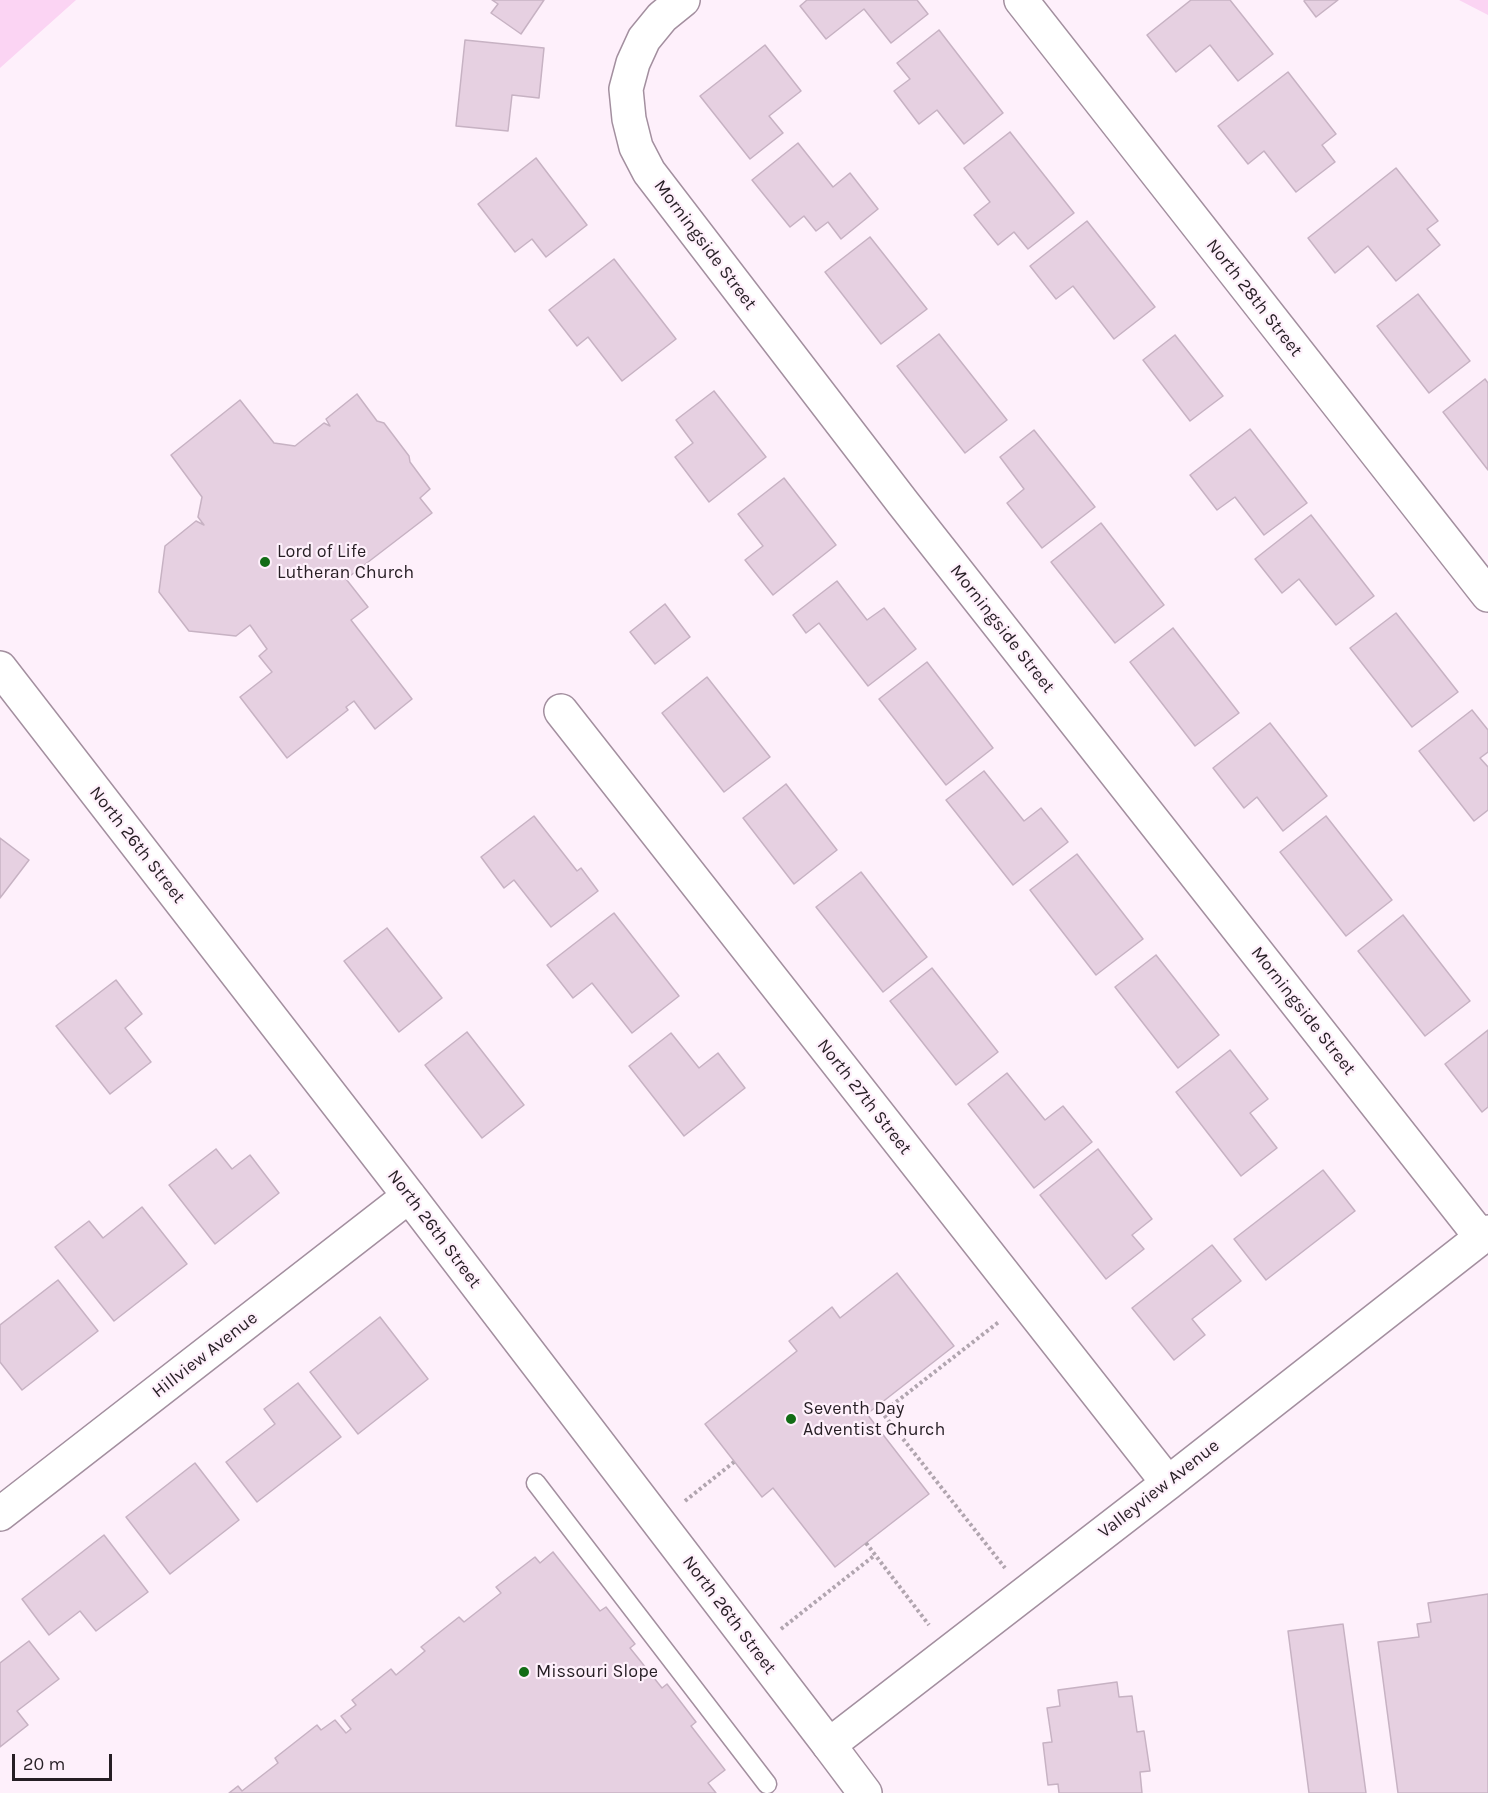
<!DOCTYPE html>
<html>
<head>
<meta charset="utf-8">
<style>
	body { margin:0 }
	#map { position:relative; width:1488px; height:1793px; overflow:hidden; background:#fef0fb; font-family:Karla,sans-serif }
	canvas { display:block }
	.scale { position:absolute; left:12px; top:1754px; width:100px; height:27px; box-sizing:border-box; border:3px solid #261e24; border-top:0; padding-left:8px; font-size:18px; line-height:21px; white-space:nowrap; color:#261e24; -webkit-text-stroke:4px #fef0fb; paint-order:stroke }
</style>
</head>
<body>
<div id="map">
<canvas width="1488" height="1793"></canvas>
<div class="scale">20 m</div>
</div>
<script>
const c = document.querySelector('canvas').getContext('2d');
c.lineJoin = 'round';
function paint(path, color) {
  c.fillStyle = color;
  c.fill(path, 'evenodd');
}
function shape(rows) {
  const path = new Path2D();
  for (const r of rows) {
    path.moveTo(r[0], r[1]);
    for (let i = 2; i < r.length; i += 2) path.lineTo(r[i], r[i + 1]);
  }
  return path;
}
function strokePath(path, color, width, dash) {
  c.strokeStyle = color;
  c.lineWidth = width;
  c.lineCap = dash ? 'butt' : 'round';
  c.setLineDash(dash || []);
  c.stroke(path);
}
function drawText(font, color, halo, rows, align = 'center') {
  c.font = font + ' Karla,sans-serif';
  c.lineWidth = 4.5;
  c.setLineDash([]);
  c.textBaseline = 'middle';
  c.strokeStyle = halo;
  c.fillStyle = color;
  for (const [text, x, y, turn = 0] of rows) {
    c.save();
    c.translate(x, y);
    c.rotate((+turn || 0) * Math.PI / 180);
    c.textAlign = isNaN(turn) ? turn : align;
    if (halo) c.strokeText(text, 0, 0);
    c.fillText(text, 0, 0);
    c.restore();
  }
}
const green = shape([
	[0,0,76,0,0,68],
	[1459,0,1488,0,1488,15]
]);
const building = shape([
	[492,0,544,0,521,34,491,13,498,4,492,0],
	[807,0,917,0,928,14,891,43,864,9,826,39,800,6,807,0],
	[1191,0,1230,0,1273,54,1238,81,1210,45,1176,72,1147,35,1191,0],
	[1305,0,1338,0,1316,17,1304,1,1305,0],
	[939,30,1003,113,964,144,937,110,919,124,894,91,910,79,897,63,939,30],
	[465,40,544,48,539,98,512,95,508,131,456,126,465,40],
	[765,45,801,91,769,116,783,133,750,159,700,96,765,45],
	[1288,72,1336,134,1322,145,1335,162,1296,192,1264,151,1248,164,1218,126,1288,72],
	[1010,132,1074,213,1028,249,1014,232,998,245,974,215,990,202,964,168,1010,132],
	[798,143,833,187,850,173,878,209,841,239,828,222,816,231,804,216,790,227,752,180,798,143],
	[536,158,587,225,546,257,532,239,515,252,478,204,536,158],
	[1396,168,1438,221,1427,229,1440,245,1396,281,1368,246,1335,273,1308,238,1396,168],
	[1087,221,1155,307,1114,339,1073,286,1056,299,1030,266,1087,221],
	[870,237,927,309,881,344,825,272,870,237],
	[614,259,676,339,622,381,588,337,577,346,549,310,614,259],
	[1418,294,1470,361,1429,393,1377,326,1418,294],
	[939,334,1007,420,965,453,897,366,939,334],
	[1175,335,1223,396,1190,421,1143,360,1175,335],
	[1485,379,1488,383,1488,470,1443,412,1485,379],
	[714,391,766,457,709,502,675,457,693,443,676,420,714,391],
	[357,394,377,421,384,423,409,456,410,462,430,489,420,498,432,513,346,579,368,607,351,620,412,699,375,729,354,701,346,707,348,710,287,758,240,697,272,672,259,656,267,649,250,625,236,636,189,631,159,592,165,546,196,521,204,525,198,517,202,497,171,455,240,400,274,443,295,446,324,423,330,426,326,419,357,394],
	[1250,429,1307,503,1264,535,1235,497,1217,510,1190,475,1250,429],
	[1034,430,1095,507,1042,548,1007,503,1024,489,1000,457,1034,430],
	[784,478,836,545,773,595,745,560,763,546,738,514,784,478],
	[1311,515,1374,596,1336,625,1299,579,1282,593,1255,559,1311,515],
	[1101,523,1164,605,1115,643,1051,562,1101,523],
	[837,581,867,620,884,608,916,649,868,686,819,623,806,633,793,615,837,581],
	[665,604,690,637,655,664,630,632,665,604],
	[1396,613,1458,692,1412,727,1350,648,1396,613],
	[1173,628,1239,713,1195,746,1130,662,1173,628],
	[927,662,993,748,946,785,879,699,927,662],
	[707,677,770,757,724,792,662,713,707,677],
	[1472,710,1488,730,1488,752,1480,758,1488,767,1488,810,1474,821,1419,751,1472,710],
	[1270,723,1327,796,1283,831,1257,797,1244,808,1213,768,1270,723],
	[984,771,1024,821,1041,808,1068,842,1013,885,946,800,984,771],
	[786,784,837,850,794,884,743,818,786,784],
	[534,816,577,871,581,868,598,891,551,927,514,880,504,888,481,857,534,816],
	[1326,816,1392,900,1346,936,1280,852,1326,816],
	[0,838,29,860,0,898,0,838],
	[1077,854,1143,939,1096,975,1030,890,1077,854],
	[861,872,927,957,883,992,816,907,861,872],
	[614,913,679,996,632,1033,592,983,573,998,547,965,614,913],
	[1403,915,1470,1001,1425,1036,1358,951,1403,915],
	[387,928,442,998,399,1032,344,961,387,928],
	[1156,955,1219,1035,1178,1068,1115,987,1156,955],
	[932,968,998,1052,956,1085,890,1001,932,968],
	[116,980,142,1014,125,1028,151,1062,110,1094,56,1026,116,980],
	[1488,1030,1488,1107,1482,1112,1445,1064,1488,1030],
	[467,1032,524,1105,482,1138,425,1065,467,1032],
	[671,1033,699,1068,718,1053,745,1088,684,1136,629,1066,671,1033],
	[1230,1050,1268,1099,1250,1113,1277,1148,1241,1176,1176,1092,1230,1050],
	[1007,1073,1045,1120,1063,1106,1092,1142,1034,1188,968,1104,1007,1073],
	[216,1149,232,1169,250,1155,279,1193,215,1244,169,1185,216,1149],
	[1098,1149,1152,1219,1132,1235,1144,1249,1106,1279,1040,1195,1098,1149],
	[1323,1170,1355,1211,1266,1280,1234,1239,1323,1170],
	[142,1207,187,1264,114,1321,55,1247,89,1221,103,1238,142,1207],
	[1212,1245,1241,1281,1192,1319,1205,1335,1174,1360,1132,1308,1212,1245],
	[897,1273,954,1346,867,1414,929,1494,835,1567,773,1488,762,1497,705,1424,797,1351,789,1341,832,1307,840,1318,897,1273],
	[58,1280,98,1331,22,1390,0,1362,0,1325,58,1280],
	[380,1317,428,1379,358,1434,310,1372,380,1317],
	[298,1383,341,1437,257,1502,226,1462,275,1424,264,1409,298,1383],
	[195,1463,239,1520,170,1574,126,1517,195,1463],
	[104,1535,148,1592,96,1631,80,1611,49,1635,22,1599,104,1535],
	[553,1552,600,1611,606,1607,635,1644,630,1648,662,1688,667,1684,696,1722,691,1726,725,1770,708,1783,716,1793,229,1793,238,1786,242,1791,278,1763,275,1758,317,1725,321,1730,335,1720,346,1733,351,1729,341,1716,356,1705,352,1700,391,1669,396,1675,425,1651,421,1647,459,1617,464,1622,501,1593,496,1587,535,1557,540,1563,553,1552],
	[1488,1594,1488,1793,1398,1793,1378,1642,1419,1637,1417,1624,1431,1622,1428,1603,1488,1594],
	[1343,1624,1366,1793,1309,1793,1288,1631,1343,1624],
	[29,1641,59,1679,17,1711,28,1725,0,1747,0,1663,29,1641],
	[1117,1682,1119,1697,1132,1696,1137,1732,1144,1731,1150,1771,1140,1772,1142,1793,1059,1793,1058,1784,1048,1785,1043,1743,1052,1742,1047,1708,1060,1706,1058,1690,1117,1682]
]);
const path = shape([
	[877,1406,1005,1568],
	[882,1413,1000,1321],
	[685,1501,734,1462],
	[866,1543,929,1625],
	[781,1629,875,1555]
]);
const service = shape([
	[536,1483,767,1784]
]);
const minor = shape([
	[683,0,662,17,644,39,633,63,626,89,629,119,636,147,649,172,903,503,1481,1237],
	[1021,0,1488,595],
	[0,668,409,1196,829,1745,1168,1483,1488,1232],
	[561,711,1168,1483],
	[0,1514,409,1196]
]);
const tertiary = shape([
	[829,1745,865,1793]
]);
const markers = [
	[265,562,6,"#126c15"],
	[791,1419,6,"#126c15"],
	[524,1672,6,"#126c15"]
];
const streetNames = [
	["Morningside Street",705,245,53],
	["North 28th Street",1254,298,52],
	["Morningside Street",1002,629,52],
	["North 26th Street",137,845,52],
	["Morningside Street",1303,1011,52],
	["North 27th Street",864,1097,52],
	["North 26th Street",434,1229,53],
	["Hillview Avenue",205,1355,-38],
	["Valleyview Avenue",1159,1489,-38],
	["North 26th Street",729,1615,53]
];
const poiNames = [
	["Lord of Life",277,552],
	["Lutheran Church",277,573],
	["Seventh Day",803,1409],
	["Adventist Church",803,1430],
	["Missouri Slope",536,1672]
];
paint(green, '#fbd4f3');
paint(building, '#e6d0e1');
strokePath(building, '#c7b2c3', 1.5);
strokePath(service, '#a38f9f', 21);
strokePath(minor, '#a38f9f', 36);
strokePath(tertiary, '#a38f9f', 36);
strokePath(path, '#b1a5af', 4, [3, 3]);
strokePath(service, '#fff', 18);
strokePath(minor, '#fff', 33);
strokePath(tertiary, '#fff', 33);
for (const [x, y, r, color] of markers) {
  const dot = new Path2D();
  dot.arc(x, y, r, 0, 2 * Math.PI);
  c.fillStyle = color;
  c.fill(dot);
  strokePath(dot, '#fef0fb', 2);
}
drawText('18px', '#261e24', '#fef0fb', streetNames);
drawText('18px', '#261e24', '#fef0fb', poiNames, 'left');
</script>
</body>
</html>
